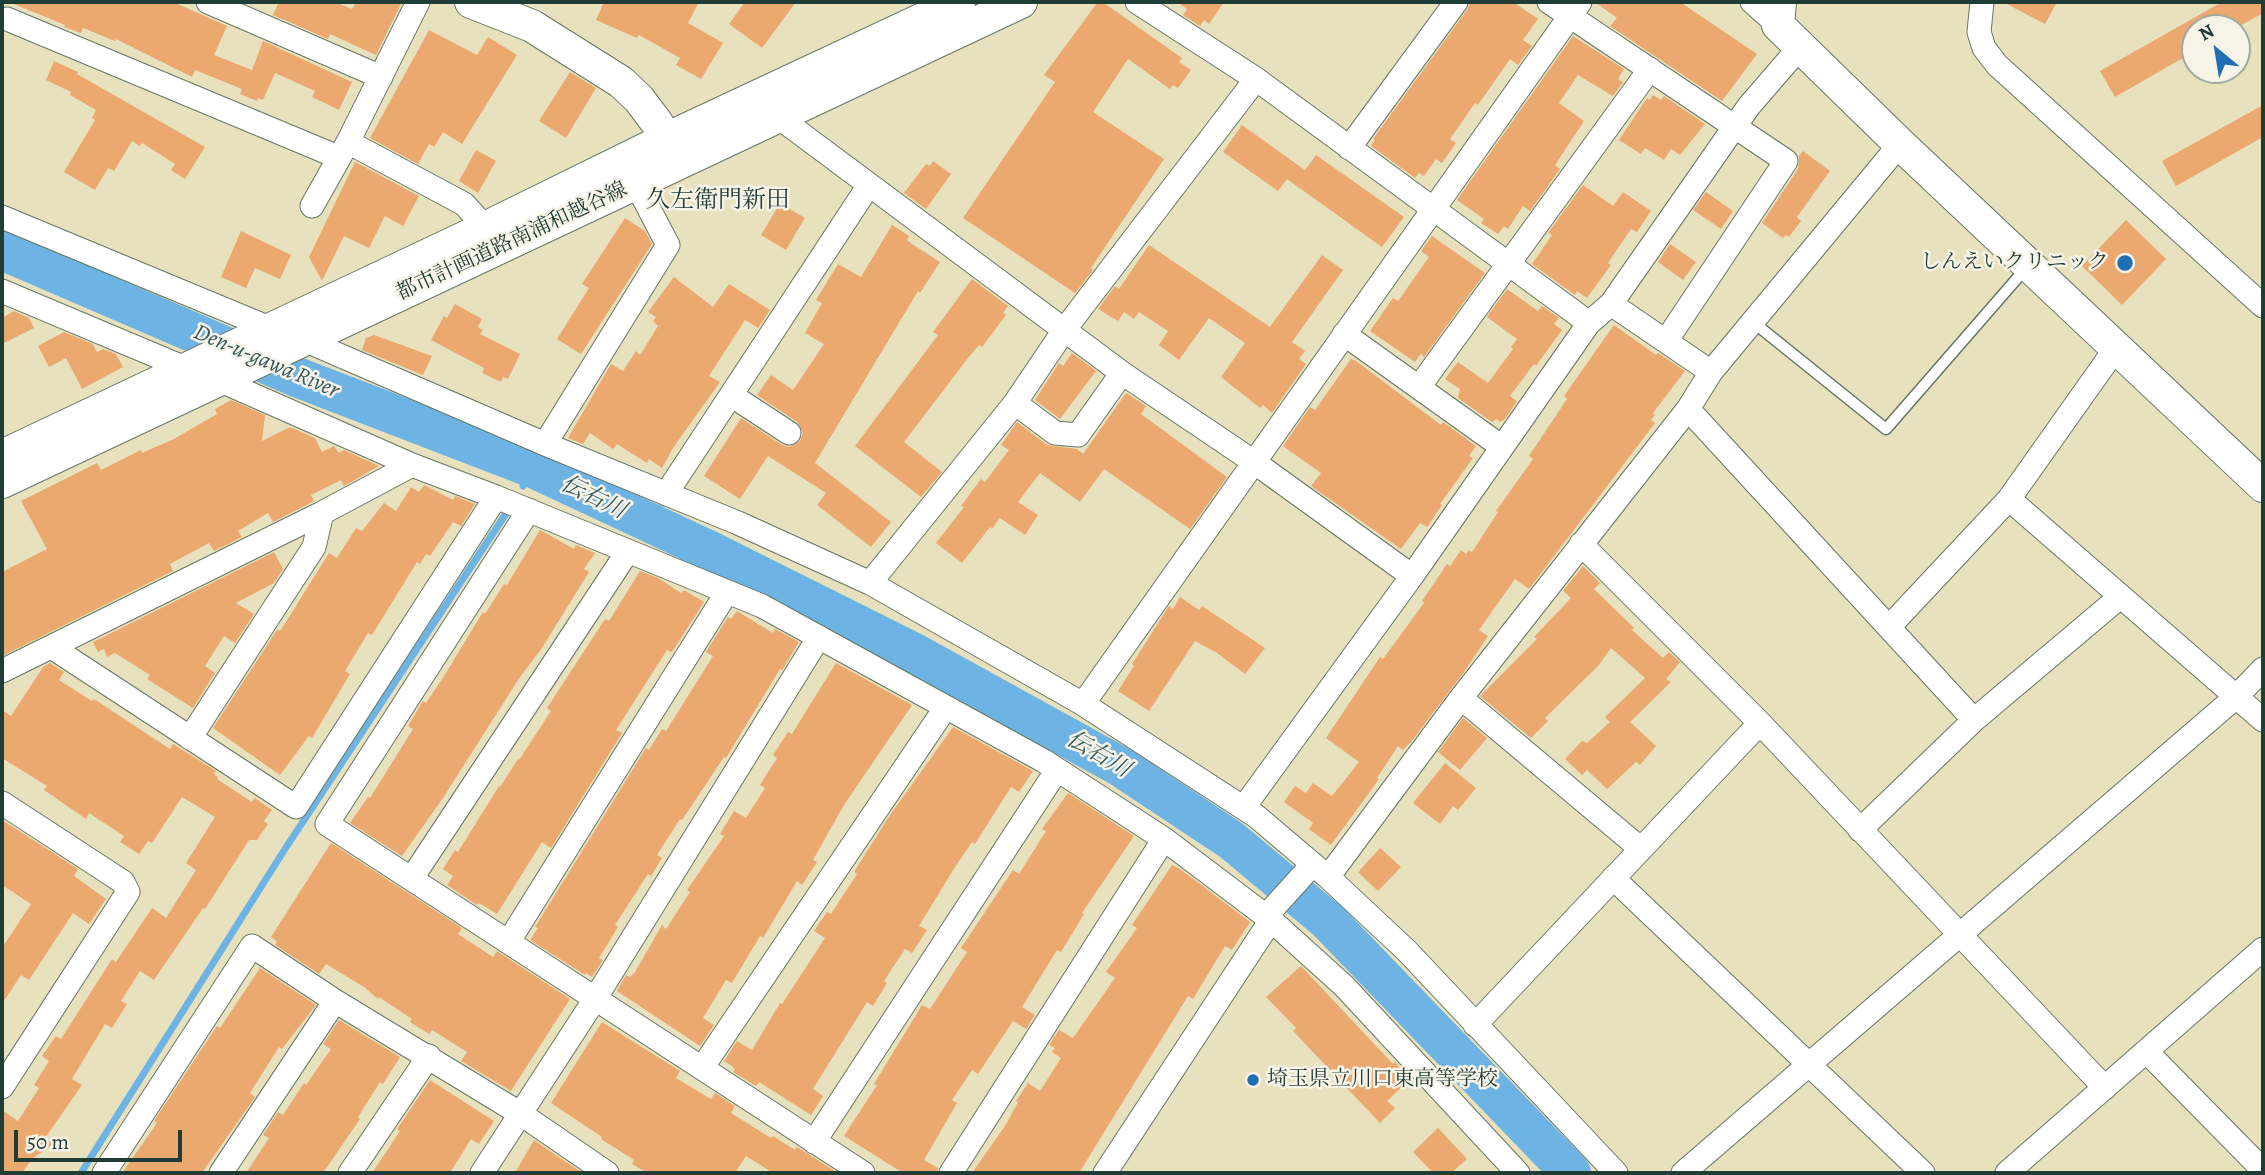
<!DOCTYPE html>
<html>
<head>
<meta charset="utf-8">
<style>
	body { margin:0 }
	#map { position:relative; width:2265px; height:1175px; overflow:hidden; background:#e7e1be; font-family:Alegreya,serif }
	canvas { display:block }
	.frame { position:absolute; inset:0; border:4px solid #1f3d34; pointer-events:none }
	.north { position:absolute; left:2181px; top:14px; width:70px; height:70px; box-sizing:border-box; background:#f7f3e8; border:2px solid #a1aaa0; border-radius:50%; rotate:330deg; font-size:19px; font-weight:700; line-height:28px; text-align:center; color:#1f3d34 }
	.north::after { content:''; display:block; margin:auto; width:24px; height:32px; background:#1f6fb2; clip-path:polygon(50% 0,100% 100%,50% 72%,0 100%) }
	.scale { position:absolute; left:14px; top:1130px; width:168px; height:32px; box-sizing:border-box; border:4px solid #1f3d34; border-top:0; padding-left:9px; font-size:21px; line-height:24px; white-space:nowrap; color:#1f3d34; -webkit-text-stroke:5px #f7f3e8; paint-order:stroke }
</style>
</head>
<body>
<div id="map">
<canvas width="2265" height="1175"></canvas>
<div class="frame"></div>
<div class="north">N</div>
<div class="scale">50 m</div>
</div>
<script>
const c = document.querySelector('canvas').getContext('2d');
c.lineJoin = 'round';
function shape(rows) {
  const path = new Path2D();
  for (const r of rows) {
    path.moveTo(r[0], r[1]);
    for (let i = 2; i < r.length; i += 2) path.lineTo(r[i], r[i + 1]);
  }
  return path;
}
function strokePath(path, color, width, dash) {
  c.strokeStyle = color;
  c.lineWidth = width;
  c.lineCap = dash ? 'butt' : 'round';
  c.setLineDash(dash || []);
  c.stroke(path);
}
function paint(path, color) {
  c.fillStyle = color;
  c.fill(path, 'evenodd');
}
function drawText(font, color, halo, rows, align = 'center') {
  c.font = font + ' Alegreya,"Noto Serif JP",serif';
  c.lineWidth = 5;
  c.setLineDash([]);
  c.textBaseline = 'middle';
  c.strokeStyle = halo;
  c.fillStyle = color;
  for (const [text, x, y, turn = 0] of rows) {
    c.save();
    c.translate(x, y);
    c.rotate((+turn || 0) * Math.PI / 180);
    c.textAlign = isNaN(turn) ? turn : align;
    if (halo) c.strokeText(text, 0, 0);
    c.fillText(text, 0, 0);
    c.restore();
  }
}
const stream = shape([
	[523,486,533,468],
	[81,1173,283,852,509,509]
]);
const river = shape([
	[2,250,294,376,533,468,704,548,918,655,1121,767,1231,840,1328,921,1571,1173]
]);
const building = shape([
	[9,2,173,2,227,26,214,55,252,70,263,41,352,82,339,110,312,97,315,91,275,73,263,100,258,98,257,101,240,94,242,89,195,70,192,77,116,39,115,41,83,28,81,33,64,27,65,25],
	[279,2,335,2,352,9,356,2,402,2,376,55,330,34,328,39,273,15],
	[604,2,699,2,688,23,723,43,701,79,676,65,680,58,639,35,637,38,596,20],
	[745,2,796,2,762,48,729,24],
	[1177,2,1224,2,1209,24,1204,20,1200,26,1183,15,1187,9],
	[1470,2,1513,2,1538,19,1523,40,1532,46,1518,65,1510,59,1478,105,1475,103,1450,139,1456,143,1442,163,1436,159,1424,176,1419,173,1415,178,1371,146,1375,140,1373,139,1467,10],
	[1595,2,1680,2,1757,54,1722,101,1610,26,1617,18],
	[2003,2,2057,2,2045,24],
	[2222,2,2263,2,2263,13,2236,28,2195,28,2195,51,2115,97,2100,71],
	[1097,3,1104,3,1182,58,1179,62,1191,70,1178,88,1173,85,1170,89,1128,59,1093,112,1164,159,1091,268,1093,270,1075,293,963,218,1055,82,1044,75],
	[429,30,477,55,488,37,517,55,462,144,443,132,434,147,429,144,418,164,370,138],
	[1573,36,1624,69,1618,79,1623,82,1613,96,1578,75,1559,103,1584,121,1555,165,1560,169,1530,211,1523,206,1508,229,1504,226,1498,234,1481,223,1484,219,1457,200],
	[54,61,78,72,77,74,205,147,185,179,171,170,175,164,142,143,140,146,132,141,114,171,108,168,95,190,64,172,95,120,92,118,96,110,70,95,71,92,46,80],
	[570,72,596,88,566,138,539,121],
	[1653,95,1661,100,1664,96,1705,124,1680,155,1671,149,1664,160,1645,148,1641,154,1619,140,1647,98,1650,100],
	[2263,105,2263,137,2176,186,2162,161],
	[1242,125,1305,170,1316,155,1404,217,1382,247,1287,179,1278,191,1223,152],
	[476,150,496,161,478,193,459,181],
	[1803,151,1830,171,1797,217,1801,221,1789,237,1786,235,1783,238,1762,223,1798,169,1799,156],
	[933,161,951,174,926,209,904,193,926,164,930,166],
	[355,162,419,196,403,226,385,216,369,248,344,236,322,281,309,257],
	[1583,185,1613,206,1623,192,1651,211,1637,232,1631,229,1608,263,1611,265,1587,298,1577,291,1575,295,1532,264,1552,235,1548,233],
	[1706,192,1733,211,1721,229,1693,210],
	[780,203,805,218,786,250,761,235],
	[625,218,645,231,652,244,581,354,557,339,589,288,582,284],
	[2126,220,2166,259,2122,305,2082,266],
	[892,225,909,236,907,240,912,244,940,262,920,293,918,291,815,463,891,522,871,547,817,505,826,493,768,456,740,499,704,476,741,418,782,445,789,447,800,441,803,433,797,422,757,395,771,375,793,390,824,344,805,333,822,303,816,300,838,264,861,277],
	[241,231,291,255,280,279,255,268,246,288,221,277],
	[1432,236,1485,273,1424,357,1421,354,1415,362,1370,331,1393,298,1398,301,1429,257,1421,251],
	[1670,244,1696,262,1683,280,1658,262],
	[1149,245,1270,327,1322,255,1343,270,1292,342,1305,351,1299,359,1306,364,1272,413,1263,405,1260,408,1221,377,1245,343,1209,318,1179,360,1159,345,1168,331,1139,312,1134,319,1124,312,1118,321,1098,309,1115,286,1119,289],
	[674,277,713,307,729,284,770,310,758,328,745,320,709,376,720,382,673,448,662,468,649,459,647,463,617,444,613,449,590,433,583,444,568,438,611,364,623,371,636,351,640,355,658,326,653,321,656,317,648,312],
	[972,279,1008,306,1003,313,1006,315,982,347,979,345,968,358,904,442,942,472,921,497,855,446,938,335,933,332],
	[1507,289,1538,311,1542,306,1559,318,1554,324,1562,330,1536,366,1534,364,1510,396,1517,401,1505,419,1500,422,1497,419,1492,422,1458,398,1460,389,1445,379,1458,362,1488,383,1513,349,1511,347,1517,339,1487,317],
	[455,304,482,319,478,327,483,330,480,334,520,354,508,379,503,377,501,382,482,373,484,368,431,340,444,316,447,318],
	[14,311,29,318,34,328,2,344,2,318],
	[1614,325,1656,355,1658,353,1685,371,1653,413,1655,415,1651,420,1655,423,1529,589,1515,579,1479,630,1488,636,1464,672,1411,742,1403,750,1398,746,1377,778,1379,779,1331,845,1309,829,1313,823,1284,802,1295,786,1306,793,1313,783,1332,796,1359,762,1326,738,1380,657,1383,659,1424,603,1422,601,1447,564,1450,566,1461,550,1466,554,1469,550,1472,552,1498,512,1496,511,1533,459,1529,456,1567,399,1564,396],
	[64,332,93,344,97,352,103,349,116,354,123,367,82,389,66,358,49,367,38,346],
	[374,335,432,356,423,375,362,350,366,338],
	[1072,353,1096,371,1060,419,1035,400,1059,363,1063,366],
	[1351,359,1356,361,1441,425,1443,422,1476,446,1469,456,1473,458,1440,504,1442,505,1427,527,1420,523,1401,549,1311,486,1321,473,1283,446,1310,407,1315,410],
	[1126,393,1146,406,1141,414,1227,477,1190,529,1104,469,1080,502,1040,473,1018,502,1038,515,1025,535,1000,518,992,529,990,527,962,563,936,543,964,507,961,506,981,479,985,482,1009,450,1001,445,1017,422,1047,445,1077,449,1083,454],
	[231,400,265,415,262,441,290,427,315,438,322,452,334,446,339,453,344,450,379,466,344,486,341,480,311,495,314,501,273,522,268,513,238,531,242,537,214,551,209,543,170,564,173,571,2,656,2,572,47,549,21,501,97,463,101,470,141,450,142,453,174,439,217,414,215,409],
	[424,485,453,500,455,496,475,504,461,526,453,522,430,556,426,554,420,564,417,562,372,635,368,633,345,671,350,674,312,738,309,736,280,775,213,728,277,630,281,630,329,553,337,558,356,528,362,531,384,503,396,511,411,487,419,492],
	[540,530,574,549,576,545,595,553,584,569,589,572,542,648,520,677,443,798,402,856,350,823,368,797,370,798,413,729,408,726,423,701,426,703,444,676,483,612,485,614,504,584,507,585],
	[274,552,283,569,274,583,236,603,254,614,235,643,224,636,205,666,215,673,193,708,147,679,150,675,115,653,107,657,104,649,98,652,93,642],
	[1583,566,1600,583,1594,589,1634,628,1632,630,1663,658,1669,652,1680,662,1666,679,1671,682,1630,722,1656,746,1640,765,1636,762,1607,789,1587,770,1582,775,1565,759,1582,741,1587,743,1610,722,1605,717,1645,678,1611,648,1599,665,1545,718,1548,721,1531,738,1480,696,1537,639,1534,637,1571,598,1563,591],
	[640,571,658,578,681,593,684,590,704,602,672,652,667,650,616,730,622,733,551,848,542,842,497,914,479,903,477,905,447,885,453,876,443,869,455,850,458,852,499,786,500,787,518,759,519,760,551,711,547,708,605,619,609,621],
	[1180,597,1199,610,1202,606,1265,648,1245,674,1217,653,1195,641,1149,711,1118,691,1134,666,1132,664,1169,606,1173,609],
	[737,611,773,633,775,629,799,642,782,670,780,669,726,758,724,757,682,820,680,819,657,855,662,858,651,876,648,874,615,925,618,927,599,958,603,960,592,977,586,973,585,975,530,940,538,928,535,927,646,748,649,750,662,729,666,731,713,656,706,652,728,617,731,619],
	[50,663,64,672,59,680,92,701,94,699,170,749,173,744,216,771,214,774,218,777,217,779,252,802,255,798,272,810,264,821,268,824,257,840,249,840,205,909,203,908,154,980,140,971,121,1001,127,1004,112,1028,105,1024,72,1079,82,1085,45,1138,54,1144,33,1158,22,1173,2,1173,2,1110,18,1121,39,1088,34,1085,49,1061,42,1056,56,1036,61,1039,112,959,116,962,152,908,166,918,196,870,186,863,215,817,182,797,152,843,148,841,139,854,120,842,124,836,89,813,86,819,44,790,47,786,2,758,2,710,11,716,43,667],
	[836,663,912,705,844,805,813,860,817,862,802,885,797,881,775,918,763,938,760,936,732,983,726,980,703,1018,714,1025,700,1046,617,991,626,975,630,977,635,972,662,925,666,929,690,892,687,890,724,836,720,834,734,811,746,818,765,788,760,785,777,758,773,755,788,732,792,734],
	[1463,718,1487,738,1460,770,1438,752],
	[953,727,1033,771,1019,792,1011,787,975,844,972,842,955,867,919,926,927,930,912,953,905,949,884,981,887,983,873,1006,867,1002,813,1089,823,1096,811,1115,759,1082,756,1086,751,1083,733,1072,735,1070,732,1066,724,1061,737,1041,752,1050,780,1003,782,1004,825,938,814,931,827,912,831,914,857,874,854,872,888,818],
	[1445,763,1476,788,1458,810,1453,806,1440,824,1413,803],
	[1068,793,1134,836,1082,913,1084,914,1061,952,1057,950,1022,1007,1035,1015,1026,1029,1013,1021,978,1074,972,1070,952,1100,957,1103,924,1160,938,1168,937,1173,903,1173,844,1136,877,1085,874,1084,922,1005,930,1009,967,952,961,948,1013,870,1019,874,1046,831,1042,829],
	[2,820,78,869,74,876,106,899,89,924,73,913,29,980,21,975,2,1004,2,948,31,904,2,885],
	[331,843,462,928,458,934,493,957,497,951,570,999,511,1091,461,1061,467,1052,432,1030,429,1034,410,1022,412,1019,379,997,378,999,364,987,326,964,319,974,275,945,277,941,271,937],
	[1380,848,1401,867,1378,891,1358,872],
	[1172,865,1180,869,1250,922,1232,950,1225,946,1193,999,1188,996,1079,1173,972,1173,1007,1123,1018,1102,1016,1101,1028,1083,1040,1091,1061,1058,1052,1052,1055,1048,1049,1045,1059,1030,1073,1038,1115,978,1106,972,1137,928,1132,925],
	[1301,966,1393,1064,1395,1062,1410,1079,1387,1101,1395,1108,1380,1123,1293,1031,1296,1028,1266,997],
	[260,968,316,1005,282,1049,279,1047,250,1093,255,1097,239,1120,202,1173,122,1173,157,1123,154,1121,217,1026,220,1028],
	[339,1020,400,1057,383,1084,380,1082,358,1117,360,1119,323,1173,246,1173,269,1138,263,1135,278,1112,283,1115,304,1083,306,1085,331,1049,323,1044],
	[602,1022,680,1071,676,1078,711,1099,715,1093,735,1106,731,1113,771,1138,773,1136,795,1150,797,1147,838,1173,773,1173,746,1156,735,1173,647,1173,632,1164,634,1160,601,1139,602,1137,551,1103],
	[430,1080,494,1121,479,1144,471,1139,450,1173,372,1173,400,1131,397,1129],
	[1438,1128,1467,1159,1451,1173,1433,1173,1413,1152],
	[534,1140,563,1160,583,1173,515,1173]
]);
const lane = shape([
	[1753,322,1886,429,2027,267]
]);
const street = shape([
	[208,2,381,77],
	[1137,2,1256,79,1589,323,1611,304,1711,372],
	[1549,2,1786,161,1666,341],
	[1752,2,1778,25],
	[1982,2,1979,32,1984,48,1997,65,2263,306],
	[7,19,338,157],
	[777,116,1122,373,1254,462,1412,576,1589,323],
	[348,142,464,204,496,239],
	[1349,148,1456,2],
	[312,206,348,142,418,2],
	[2,217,272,329,302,339,545,444,738,523,870,583,1083,704,1256,816,1328,877,1407,951,1616,1173],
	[2,291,185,368,219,380,412,465,496,497,762,606,1044,761,1164,839,1271,920,1344,986,1518,1173],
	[1611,304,1749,106,1800,47],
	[1344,334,1502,447],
	[1419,387,1650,69],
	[731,395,789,433],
	[1015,403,1055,433,1078,435,1122,373],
	[1688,409,1974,720],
	[545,444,668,245,636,184],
	[666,494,869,185],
	[2009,499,2263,720],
	[529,510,327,824,863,1173],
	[1581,544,1760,723,2105,1088],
	[870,583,1015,403,1065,329,1256,79],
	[1889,627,2009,499,2116,348],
	[53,648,296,807,496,497],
	[2,671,322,513,412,465],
	[1461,698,1641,849],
	[1083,704,1580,2],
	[190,738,314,547,322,513],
	[2,803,123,882,128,892,2,1087],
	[1244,807,1412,576],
	[1860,830,1974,720,2120,597],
	[1328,877,1461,698,1688,409,1711,372,1900,144],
	[412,878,628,551],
	[1613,878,1923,1173],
	[1266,916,1313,864],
	[509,941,727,592],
	[1475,1025,1760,723],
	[2147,1052,2263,1170],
	[702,1068,946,707],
	[814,1142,1057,770],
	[104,1173,252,946,335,1001,521,1114,607,1173],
	[221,1173,335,1001],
	[350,1173,429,1056],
	[482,1173,595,999,819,637],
	[951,1173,1164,839],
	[1105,1173,1271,920],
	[1683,1173,2237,696,2263,669],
	[2007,1173,2263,949]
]);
const secondary = shape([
	[471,2,532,26,621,82,639,99,657,123,675,155],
	[1780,2,1778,25,1900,144,2263,486],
	[2,456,487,227,666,139,959,2],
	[2,482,1021,2]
]);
const markers = [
	[2125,263,9,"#1f6fb2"],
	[1253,1080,7,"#1f6fb2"]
];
const streetNames = [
	["都市計画道路南浦和越谷線",512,242,-25]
];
const poiNames = [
	["しんえいクリニック",2109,263],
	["埼玉県立川口東高等学校",1267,1080,"left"]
];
const waterNames = [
	["Den-u-gawa River",266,362,23],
	["伝右川",593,498,26],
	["伝右川",1098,755,30]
];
const quarterNames = [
	["久左衛門新田",718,201]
];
strokePath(stream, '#6db3e4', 7);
strokePath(river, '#6db3e4', 40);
paint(building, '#eba970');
strokePath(lane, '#657664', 13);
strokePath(street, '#657664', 25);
strokePath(secondary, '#657664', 34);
strokePath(lane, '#fff', 10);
strokePath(street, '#fff', 23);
strokePath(secondary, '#fff', 32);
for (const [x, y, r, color] of markers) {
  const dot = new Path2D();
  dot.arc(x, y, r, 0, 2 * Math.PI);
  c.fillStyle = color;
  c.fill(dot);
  strokePath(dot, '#f7f3e8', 2.5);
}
drawText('21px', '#1f3d34', '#f7f3e8', streetNames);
drawText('21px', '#1f3d34', '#f7f3e8', poiNames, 'right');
drawText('italic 23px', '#325a60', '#f7f3e8', waterNames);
drawText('24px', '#1f3d34', '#f7f3e8', quarterNames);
</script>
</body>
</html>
